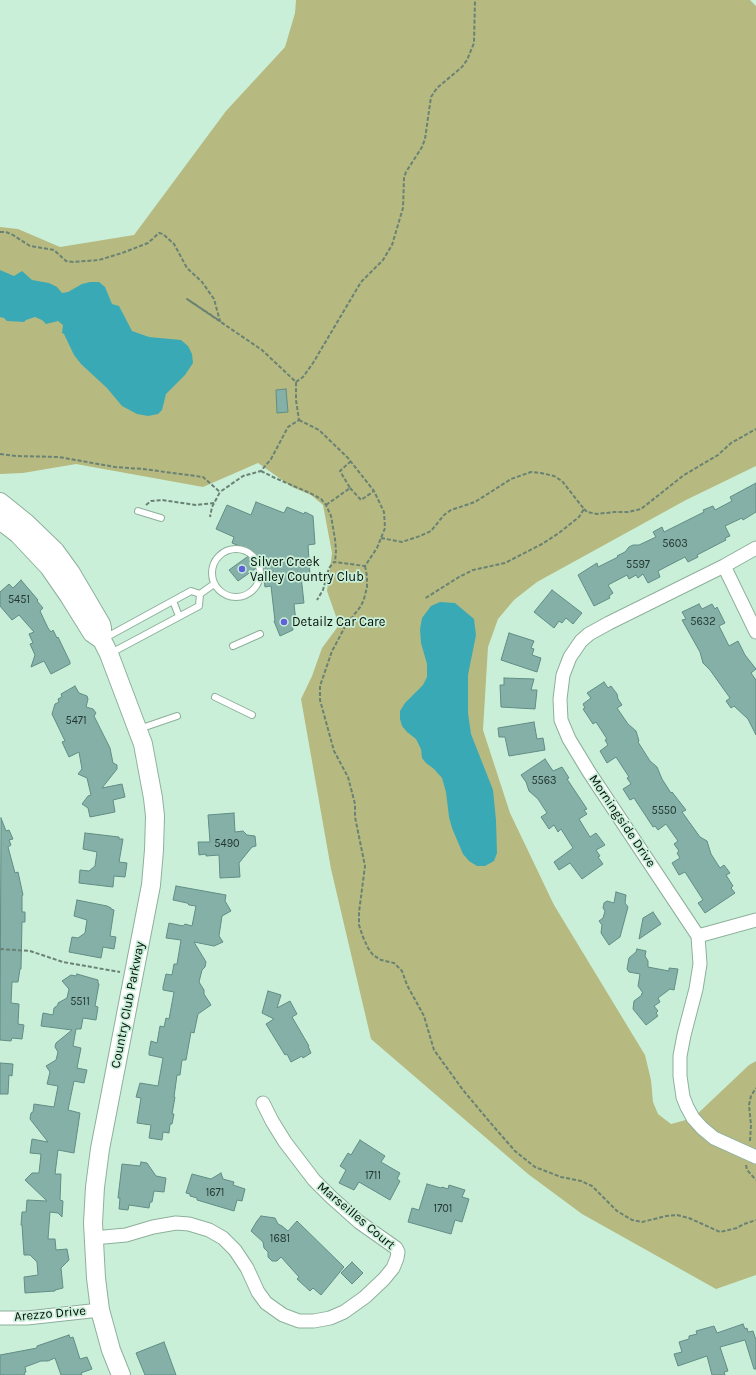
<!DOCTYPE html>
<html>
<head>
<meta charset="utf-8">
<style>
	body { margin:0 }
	canvas { display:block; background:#caefd9 }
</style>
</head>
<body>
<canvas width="756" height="1375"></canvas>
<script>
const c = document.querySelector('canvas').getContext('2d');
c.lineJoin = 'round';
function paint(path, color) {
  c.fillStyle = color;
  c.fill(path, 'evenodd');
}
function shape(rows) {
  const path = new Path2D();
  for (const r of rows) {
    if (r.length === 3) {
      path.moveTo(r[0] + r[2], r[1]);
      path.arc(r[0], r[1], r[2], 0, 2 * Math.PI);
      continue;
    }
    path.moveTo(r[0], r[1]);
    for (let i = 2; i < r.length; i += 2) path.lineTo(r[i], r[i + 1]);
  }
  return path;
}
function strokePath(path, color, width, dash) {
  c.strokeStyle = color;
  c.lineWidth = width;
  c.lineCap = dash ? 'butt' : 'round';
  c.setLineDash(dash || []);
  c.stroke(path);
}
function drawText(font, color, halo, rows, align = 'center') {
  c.font = font + ' Karla,sans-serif';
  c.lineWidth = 3.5;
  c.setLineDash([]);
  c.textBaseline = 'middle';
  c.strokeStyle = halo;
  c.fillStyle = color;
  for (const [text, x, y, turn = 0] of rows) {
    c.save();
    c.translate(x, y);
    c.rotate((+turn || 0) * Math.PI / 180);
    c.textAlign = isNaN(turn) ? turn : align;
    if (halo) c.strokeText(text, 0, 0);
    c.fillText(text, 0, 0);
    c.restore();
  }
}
const green = shape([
	[296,0,750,0,756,6,756,466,686,500,537,582,514,600,498,619,488,647,483,730,510,813,554,905,645,1055,651,1080,653,1102,658,1114,671,1124,693,1118,749,1065,756,1061,756,1275,716,1289,582,1214,528,1174,371,1039,331,869,301,699,312,676,322,648,339,625,327,591,332,553,323,505,311,495,292,487,258,463,203,487,76,464,23,473,0,474,0,227,18,229,60,247,134,235,226,111,285,47,295,13]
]);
const water = shape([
	[0,270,14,276,22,271,32,280,49,283,57,287,62,293,68,292,82,284,90,282,99,282,105,287,112,304,119,306,132,331,149,337,181,340,188,346,192,354,193,363,185,375,166,394,162,410,158,414,148,416,137,414,122,406,107,388,81,364,74,355,64,334,62,333,63,325,58,321,46,324,42,320,35,317,26,320,24,322,7,321,4,318,0,317],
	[440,602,455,603,474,619,476,635,468,675,468,713,471,734,493,790,496,820,497,853,494,861,485,866,477,866,469,861,463,854,452,828,449,817,446,792,442,778,434,769,426,763,422,758,421,749,416,739,407,732,402,726,400,719,400,711,405,703,423,685,427,677,427,664,421,643,420,629,422,618,431,606]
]);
const building = shape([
	[286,389,288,412,277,413,276,390,286,389],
	[756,483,756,512,743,520,742,518,725,526,730,536,725,538,726,540,697,555,698,557,688,562,685,557,658,571,660,577,648,583,643,574,638,578,636,575,629,579,627,575,608,585,613,593,609,596,610,598,594,606,578,575,597,563,598,567,618,557,617,556,625,552,629,547,633,545,639,545,656,537,653,532,662,527,664,532,704,512,703,510,713,506,715,510,732,501,730,497,756,483],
	[256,502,284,513,287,507,304,514,305,512,313,516,315,544,308,545,310,575,301,576,304,603,294,604,296,622,292,622,293,630,280,636,274,621,275,621,271,586,265,587,262,564,238,581,229,570,254,552,232,543,234,537,216,529,227,505,251,515,256,502],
	[21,580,38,600,37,601,43,608,40,611,48,628,51,632,53,630,57,638,58,637,70,662,70,664,51,674,44,661,31,667,35,655,30,644,33,643,29,634,34,632,19,615,12,620,0,606,0,592,9,584,13,588,21,580],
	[552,590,582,613,573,624,566,618,562,623,559,621,554,628,534,612,552,590],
	[699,604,702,609,712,604,715,609,717,607,725,623,719,626,729,646,738,641,745,655,756,669,751,673,756,680,756,735,748,719,734,706,731,708,726,701,730,698,710,670,703,663,700,652,682,620,686,619,682,612,699,604],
	[509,633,534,641,531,648,534,649,532,655,541,658,537,672,501,660,509,633],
	[504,678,534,679,531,690,537,690,535,709,501,707,500,685,504,685,504,678],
	[604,682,608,688,611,686,617,694,618,699,622,705,617,708,628,724,636,731,639,741,638,742,650,761,657,767,662,779,671,793,672,792,686,810,682,812,700,837,707,841,711,854,720,868,724,865,730,873,726,875,733,886,731,888,735,893,705,913,698,903,703,900,685,872,679,875,672,863,680,858,677,853,679,851,674,844,678,841,666,824,658,830,655,826,653,827,634,798,630,800,623,789,631,784,627,778,629,777,616,757,607,763,600,751,608,745,605,740,607,739,596,722,593,724,583,709,585,708,583,704,591,698,587,693,604,682],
	[75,686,79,693,87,696,88,699,86,707,93,709,96,713,94,716,110,748,113,763,117,765,117,769,102,788,122,784,125,797,113,800,115,812,90,817,88,808,82,804,88,796,91,795,87,778,78,774,82,769,79,752,69,757,62,742,65,741,52,714,55,704,59,702,58,699,62,697,61,694,75,686],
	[534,722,537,739,543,738,545,750,509,756,505,737,499,737,498,728,534,722],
	[545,759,553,771,562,767,569,778,567,779,587,809,584,810,587,814,579,819,590,837,596,833,605,845,596,850,600,856,598,857,603,864,582,879,570,863,559,870,554,862,573,848,561,829,558,832,554,825,549,829,541,817,547,813,538,799,529,791,526,782,521,775,545,759],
	[234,813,235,832,243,831,247,835,255,836,256,846,252,847,239,863,240,877,220,878,219,855,206,856,206,854,199,855,198,842,210,842,208,815,234,813],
	[1,818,6,831,9,830,13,839,9,840,11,845,8,847,15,873,18,872,23,895,22,896,22,912,25,912,25,922,22,922,21,969,20,969,18,982,12,982,11,1003,19,1004,18,1024,24,1025,22,1039,12,1038,11,1041,0,1040,1,818],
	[85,833,119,837,119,839,123,839,119,862,127,863,125,877,114,876,113,887,79,883,80,870,89,871,95,866,97,852,83,849,85,833],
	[176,886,226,895,225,901,231,911,222,916,219,936,223,942,214,946,194,942,206,962,205,967,202,970,199,982,204,990,204,994,211,1005,198,1014,194,1033,191,1032,186,1060,182,1060,180,1075,177,1075,174,1097,175,1097,172,1114,174,1114,172,1124,170,1124,169,1133,163,1132,162,1140,149,1138,151,1125,137,1123,141,1098,136,1097,140,1083,158,1086,163,1058,149,1055,149,1052,151,1041,157,1043,160,1026,164,1027,166,1018,169,1019,174,992,163,990,163,987,166,974,172,975,174,964,177,964,181,940,166,938,169,923,183,926,185,924,192,926,196,906,189,905,187,903,173,900,176,886],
	[616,892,626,895,625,903,628,907,620,937,609,945,601,933,602,925,599,921,603,918,605,911,603,908,604,903,607,901,614,903,616,892],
	[77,900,107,906,111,908,111,909,114,910,110,936,116,937,114,949,103,947,101,958,69,952,72,937,78,938,85,933,87,920,74,916,77,900],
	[653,912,661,924,639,939,643,918,653,912],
	[637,949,646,951,645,956,648,961,648,967,669,971,669,968,678,969,674,990,670,989,658,998,660,1002,654,1006,658,1011,656,1013,658,1016,646,1025,633,1009,634,1001,642,995,641,994,643,993,638,986,640,974,629,972,627,969,629,958,636,952,637,949],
	[77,974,98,980,98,983,99,984,95,1006,98,1007,96,1020,83,1018,81,1029,76,1029,73,1046,81,1048,77,1068,87,1070,84,1083,74,1081,68,1110,80,1113,74,1153,58,1150,55,1174,61,1174,60,1200,63,1201,62,1217,58,1213,50,1212,48,1239,55,1239,56,1250,67,1249,69,1260,61,1268,63,1288,55,1290,55,1291,25,1293,24,1277,38,1275,37,1262,30,1255,24,1255,22,1225,21,1225,22,1212,26,1212,27,1200,47,1201,25,1180,32,1173,39,1173,41,1154,30,1153,32,1139,48,1142,30,1119,31,1113,33,1112,34,1104,54,1107,58,1086,47,1084,50,1072,46,1066,56,1060,58,1052,55,1047,56,1043,72,1030,41,1026,43,1013,53,1015,54,1008,58,1005,58,1003,67,998,69,989,62,981,71,975,76,976,77,974],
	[268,991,281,995,277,1008,290,1001,297,1014,292,1017,309,1046,308,1046,311,1053,303,1058,302,1056,291,1062,287,1054,285,1055,266,1024,274,1019,262,1013,268,991],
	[0,1063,13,1064,12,1076,9,1075,8,1094,0,1094,0,1063],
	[360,1140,385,1156,381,1162,400,1173,397,1179,400,1181,390,1200,359,1182,354,1190,339,1183,346,1170,340,1166,348,1153,351,1155,360,1140],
	[141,1162,147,1163,156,1176,166,1178,164,1192,154,1191,152,1202,150,1202,149,1208,129,1205,128,1210,119,1209,120,1198,118,1198,122,1164,140,1166,141,1162],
	[221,1173,223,1179,234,1182,233,1185,245,1189,242,1201,237,1200,234,1211,197,1200,197,1198,190,1196,190,1194,186,1193,192,1174,211,1179,221,1173],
	[427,1184,441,1188,442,1187,448,1189,449,1185,465,1190,462,1197,469,1199,462,1222,455,1220,451,1234,408,1222,412,1208,419,1210,427,1184],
	[261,1216,275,1218,278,1224,282,1226,288,1231,297,1221,344,1267,321,1295,313,1288,310,1291,297,1279,299,1277,281,1257,277,1261,272,1261,268,1257,268,1252,264,1248,263,1242,251,1231,257,1221,261,1216],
	[352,1262,363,1273,352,1284,341,1273,352,1262],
	[743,1324,745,1329,747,1328,748,1332,753,1331,756,1340,756,1369,754,1369,745,1340,720,1347,728,1371,724,1372,725,1375,712,1375,707,1356,678,1366,674,1354,682,1352,679,1342,689,1339,689,1336,697,1334,696,1331,714,1326,717,1333,743,1324],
	[69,1335,70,1338,73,1337,80,1359,87,1357,92,1369,81,1373,82,1375,61,1375,55,1358,48,1361,41,1361,25,1367,26,1372,24,1373,25,1375,0,1375,0,1355,37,1348,37,1346,69,1335],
	[164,1342,176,1375,145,1375,136,1353,164,1342]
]);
const path = shape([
	[0,232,6,232,13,235,30,246,54,250,66,261,73,262,99,260,122,253,148,243,159,233,163,234,174,244,187,268,202,282,214,299,220,321,187,299,262,350,296,382,296,400,299,420,288,427,271,459,261,471,243,476,220,492],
	[296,382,303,377,313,363,361,282,383,260,392,245,403,208,404,178,406,172,422,147,425,139,431,97,437,88,462,67,467,60,474,43,475,0],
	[299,420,319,430,348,458,374,491,384,512,385,528,377,548,365,566,334,562,329,568,323,590,317,600],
	[0,454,16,456,59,457,115,467,143,469,203,477,220,492,212,507,210,517],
	[261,471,275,478,310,493,321,499,326,505,331,516,335,539,336,551,335,562],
	[350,488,361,500,374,491],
	[146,505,151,501,162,500,196,505,214,503],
	[326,505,350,488,340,471,351,461],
	[584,509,587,512,597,514,614,512,628,512,641,509,684,475,718,455,731,443,756,429],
	[381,538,402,542,420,536,431,531,444,515,451,510,475,502,511,479,531,472,541,473,554,476,562,481,584,509,579,517,559,533,542,544,505,563,473,570,459,577,424,599],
	[365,566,367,576,367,587,364,599,361,606,346,625,332,651,320,686,320,700,334,751,348,777,355,804,355,817,365,866,359,912,359,925,363,937,368,948,373,955,381,960,394,963,402,971,407,985,424,1016,434,1050,463,1090,494,1127,515,1151,535,1167,561,1177,581,1181,592,1186,617,1211,632,1220,642,1222,666,1216,677,1215,689,1218,720,1232,737,1228,744,1224,756,1220],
	[0,949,30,951,63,962,120,972],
	[750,1141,751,1125,749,1105,751,1096,756,1088],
	[746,1165,747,1170,756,1180]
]);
const lane = shape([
	[138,511,161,518],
	[236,573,24],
	[173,601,179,616],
	[105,638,191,591,200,594],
	[233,646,260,634],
	[111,653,199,606,200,594,214,584],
	[215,697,252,715],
	[139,729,177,716]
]);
const street = shape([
	[756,548,724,566,609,623,589,634,581,641,570,657,563,675,560,699,561,720,569,739,589,772,698,936,700,964,696,989,684,1035,680,1056,680,1076,683,1097,687,1107,693,1118,702,1128,714,1138,756,1157],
	[724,566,756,632],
	[698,936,756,920],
	[93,1238,126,1235,153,1227,176,1223,189,1224,209,1230,223,1238,235,1250,247,1268,258,1292,266,1303,283,1315,299,1321,314,1321,330,1318,344,1312,365,1297,384,1279,393,1268,397,1258,398,1252,396,1248,359,1222,331,1197,314,1180,285,1142,272,1121,263,1103],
	[0,1318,27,1318,100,1310]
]);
const secondary = shape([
	[0,502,26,523,55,551,71,573,101,624,102,628,102,640,109,654,143,744,153,798,155,816,154,850,151,885,100,1149,95,1187,93,1223,96,1278,100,1310,111,1350,121,1375],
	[0,520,18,534,49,567,69,596,92,633,102,640]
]);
const markers = [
	[242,569,4,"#5e61da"],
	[284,622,4,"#5e61da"]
];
const numberNames = [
	["5603",675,544],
	["5597",638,565],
	["5451",19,600],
	["5632",703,622],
	["5471",76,721],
	["5563",544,781],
	["5550",664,811],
	["5490",227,844],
	["5511",80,1002],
	["1711",373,1176],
	["1671",215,1193],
	["1701",443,1209],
	["1681",280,1239]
];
const poiNames = [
	["Silver Creek",250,562],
	["Valley Country Club",250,577],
	["Detailz Car Care",292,622]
];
const streetNames = [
	["Morningside Drive",622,821,56],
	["Country Club Parkway",128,1005,-79],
	["Marseilles Court",356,1216,40],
	["Arezzo Drive",50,1314,-5]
];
paint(green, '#b6ba80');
paint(water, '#3aa9b6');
paint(building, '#84b0a8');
strokePath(building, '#618d85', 1);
strokePath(lane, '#8db09b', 8);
strokePath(street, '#8db09b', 15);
strokePath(secondary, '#8db09b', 20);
strokePath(path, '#698273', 2, [4, 2]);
strokePath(lane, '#fff', 6);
strokePath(street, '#fff', 13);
strokePath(secondary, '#fff', 18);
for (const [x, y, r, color] of markers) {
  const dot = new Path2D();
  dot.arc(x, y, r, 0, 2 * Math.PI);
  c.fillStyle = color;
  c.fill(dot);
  strokePath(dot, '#caefd9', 1.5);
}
drawText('11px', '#233730', null, numberNames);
drawText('13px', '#030f08', '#caefd9', poiNames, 'left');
drawText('13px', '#030f08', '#caefd9', streetNames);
</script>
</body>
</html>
